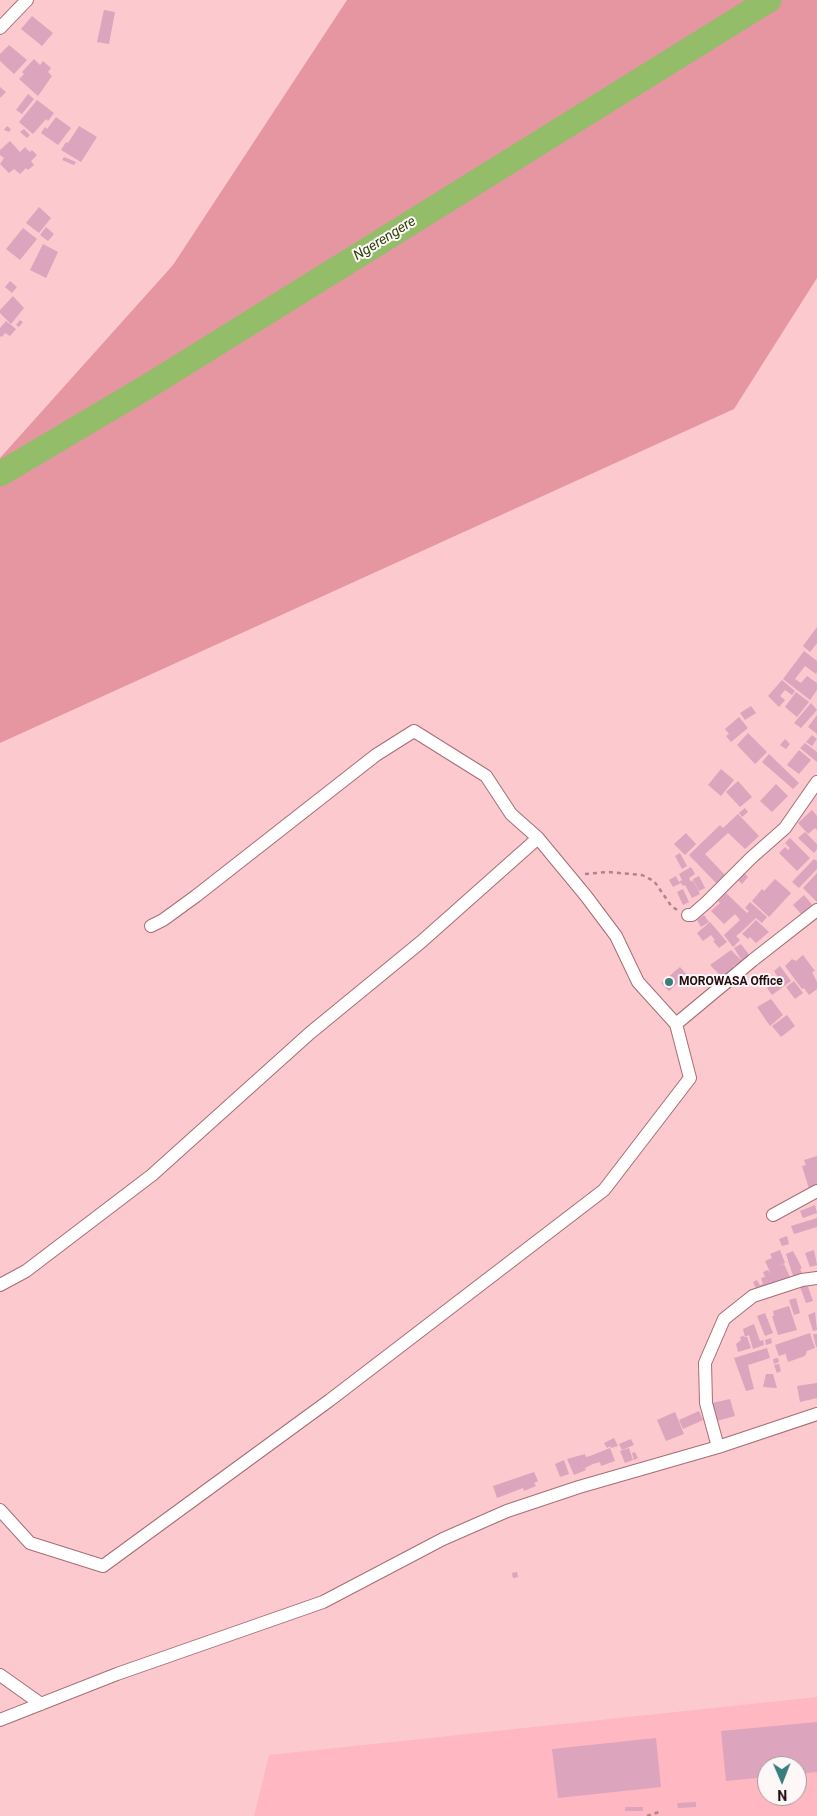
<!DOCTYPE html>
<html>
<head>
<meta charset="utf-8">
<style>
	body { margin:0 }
	#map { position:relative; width:817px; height:1816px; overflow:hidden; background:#fcc9cf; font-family:Roboto,sans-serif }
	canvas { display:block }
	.north { position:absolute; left:757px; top:1756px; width:50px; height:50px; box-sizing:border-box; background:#fef7f8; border:1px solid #a6999c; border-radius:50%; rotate:179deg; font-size:14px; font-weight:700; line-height:20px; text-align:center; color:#220d11 }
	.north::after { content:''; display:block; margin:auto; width:18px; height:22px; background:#377f7c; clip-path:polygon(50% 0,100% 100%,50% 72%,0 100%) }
</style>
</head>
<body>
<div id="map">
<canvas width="817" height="1816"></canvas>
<div class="north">N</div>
</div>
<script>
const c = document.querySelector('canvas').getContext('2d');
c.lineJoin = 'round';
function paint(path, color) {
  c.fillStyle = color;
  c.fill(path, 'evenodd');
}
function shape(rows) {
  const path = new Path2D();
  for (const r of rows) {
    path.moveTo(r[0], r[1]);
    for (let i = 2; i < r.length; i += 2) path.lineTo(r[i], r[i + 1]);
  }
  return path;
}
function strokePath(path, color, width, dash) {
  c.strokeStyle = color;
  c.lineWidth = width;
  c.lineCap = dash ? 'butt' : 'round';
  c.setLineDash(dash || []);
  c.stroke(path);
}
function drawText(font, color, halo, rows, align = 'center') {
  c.font = font + ' Roboto,sans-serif';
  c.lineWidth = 4;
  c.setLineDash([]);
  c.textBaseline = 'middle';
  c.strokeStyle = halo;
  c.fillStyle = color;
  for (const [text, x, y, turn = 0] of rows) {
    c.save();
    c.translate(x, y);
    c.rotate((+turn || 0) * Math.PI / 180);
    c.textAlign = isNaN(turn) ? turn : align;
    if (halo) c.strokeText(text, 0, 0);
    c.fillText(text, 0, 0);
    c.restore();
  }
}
const built = shape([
	[817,1697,817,1816,254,1816,269,1755],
	[767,1766,797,1766,797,1796,767,1796]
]);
const green = shape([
	[347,0,817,0,817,278,734,409,0,743,0,458,173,265]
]);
const river = shape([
	[0,474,150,385,769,0]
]);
const building = shape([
	[104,10,115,12,109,44,97,42],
	[32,16,53,33,42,46,21,29],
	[9,45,27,60,14,74,0,61,0,54],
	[34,59,40,65,43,61,51,68,48,72,52,76,38,96,19,79,24,74,22,72],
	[0,87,6,92,0,98],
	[28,94,34,99,22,114,16,110],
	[37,100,54,113,48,121,46,119,33,134,19,122],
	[56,117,71,128,58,145,41,133,45,127,47,129],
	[7,126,11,129,9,132,4,130],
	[79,126,97,137,81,162,61,150,66,142,68,143],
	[24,129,30,135,27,138,20,132],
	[10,141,20,152,25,147,30,152,32,150,37,155,31,161,34,165,28,170,26,168,20,174,14,169,9,173,0,164,4,158,0,155,0,150],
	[64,157,76,162,74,165,62,160],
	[39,207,51,218,39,233,26,223],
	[46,227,54,234,48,241,40,235],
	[23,228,37,239,20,260,6,249],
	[43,244,58,252,46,278,30,270],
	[10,281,17,287,12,293,5,287],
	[13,296,24,308,11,324,0,313,0,310],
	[20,320,23,322,19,327,16,325],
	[6,321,16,329,10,336,5,333,2,337,0,336,0,328],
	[817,627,817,643,810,652,803,646],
	[804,651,817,661,817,672,816,674,805,666,795,679,801,683,807,676,817,683,817,690,810,700,783,679],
	[782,680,795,691,792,695,785,690,780,696,785,700,779,707,768,696],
	[796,692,809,702,797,717,785,707],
	[811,703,817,710,801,728,794,723],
	[751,706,756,713,745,720,740,713],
	[817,715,817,734,808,727],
	[739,717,748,728,731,742,726,736,729,734,725,729],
	[748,733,767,752,755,764,737,745],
	[812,735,817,739,812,746,806,742],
	[785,739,790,744,786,749,780,745],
	[805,743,817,752,817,762,800,748],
	[799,750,811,760,799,774,787,765],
	[769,754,799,783,793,789,762,762],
	[721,769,734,780,721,796,708,785],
	[738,781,752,797,740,807,726,792],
	[776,784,788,796,772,812,760,801],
	[745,808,748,812,742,817,739,813],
	[812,810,817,816,817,830,815,828,808,834,798,823],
	[738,814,759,836,745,849,723,828],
	[720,825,728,833,705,854,725,875,716,883,689,855],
	[805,832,817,844,817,849,814,853,798,838],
	[686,833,696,844,685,855,674,844],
	[790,838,810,858,797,871,779,853,785,847,788,850,790,848,785,843],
	[680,853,687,866,682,869,675,856],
	[814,859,817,861,817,869,799,888,792,882],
	[691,867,695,874,689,878,691,882,693,880,700,894,692,898,685,885,683,886,681,883,673,887,669,880,676,876,679,882,682,880,679,874],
	[744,873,748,877,742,884,738,880],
	[817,873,817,902,803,888],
	[699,876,705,888,699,891,693,879],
	[775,879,791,893,769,917,752,901,762,889,764,891],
	[683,889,689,902,683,905,677,892],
	[726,893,747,913,749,911,745,908,750,902,767,917,762,923,756,918,741,932,736,936,740,940,733,947,724,935,740,920,735,914,724,924,711,911,720,903,718,901],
	[804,895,815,908,804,917,793,905],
	[704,915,709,922,701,927,697,920],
	[756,920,769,932,756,943,750,937,748,939,742,934],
	[710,922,727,942,719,948,713,941,715,940,711,935,703,941,697,933],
	[741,944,750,956,742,961,734,948],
	[731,950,744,963,733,966,735,969,723,978,710,965],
	[803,955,815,971,812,972,817,982,817,989,809,995,804,988,802,989,785,966,792,959,796,961],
	[780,966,791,981,772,995,767,988,779,979,774,971],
	[680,967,687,975,669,991,661,983],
	[794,981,803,993,795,999,786,987],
	[771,999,783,1015,770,1026,757,1007],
	[787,1015,795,1026,781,1037,772,1026],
	[817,1156,817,1190,810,1192,802,1166,806,1165,804,1160],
	[815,1205,817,1213,803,1218,800,1211],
	[817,1218,817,1227,794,1234,791,1226],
	[787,1236,789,1244,782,1246,779,1239],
	[780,1250,785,1263,777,1266,784,1264,790,1277,759,1295,753,1282,757,1280,760,1285,763,1284,761,1278,765,1277,763,1272,768,1270,771,1274,765,1261,772,1258,770,1254],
	[814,1250,817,1265,810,1267,805,1253],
	[793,1251,802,1268,800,1269,802,1273,793,1276,786,1254],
	[807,1284,813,1301,806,1303,800,1287],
	[796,1298,800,1313,794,1315,789,1300],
	[789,1306,797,1330,778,1335,772,1316,774,1316,773,1311],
	[815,1312,817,1330,813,1331,808,1315],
	[765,1313,773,1333,765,1336,757,1316],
	[754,1324,760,1341,763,1340,764,1345,753,1349,749,1335,745,1337,743,1329],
	[810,1333,815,1348,807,1351,805,1356,788,1362,785,1352,785,1354,779,1356,775,1345],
	[813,1334,817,1334,817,1347,816,1347],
	[744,1336,744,1337,747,1337,751,1348,738,1352,736,1344,741,1340,740,1337],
	[771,1338,772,1343,766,1345,765,1340],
	[767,1348,770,1358,748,1365,754,1389,746,1391,734,1358],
	[778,1358,779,1362,774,1364,773,1359],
	[779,1364,781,1371,777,1373,774,1365],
	[766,1374,773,1374,777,1388,763,1387],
	[817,1383,817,1398,800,1402,797,1386],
	[730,1399,735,1416,717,1421,712,1403],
	[699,1411,703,1420,683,1429,679,1420],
	[675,1412,684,1434,666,1441,657,1420],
	[614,1438,618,1446,611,1448,610,1446,607,1448,604,1443],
	[631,1439,634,1445,622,1450,619,1444],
	[610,1448,615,1461,601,1466,600,1462,593,1464,585,1468,586,1470,574,1475,567,1459,585,1454,586,1457,590,1456],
	[629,1448,633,1460,625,1463,620,1451],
	[635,1452,638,1458,634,1460,632,1453],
	[564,1460,569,1474,560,1477,555,1464],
	[534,1472,538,1481,534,1483,536,1486,524,1491,523,1488,497,1498,493,1486],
	[517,1572,518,1577,513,1578,512,1573],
	[817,1722,817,1772,797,1774,797,1766,767,1766,767,1777,726,1781,721,1731],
	[656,1738,661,1787,558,1798,552,1749],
	[696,1802,696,1807,678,1808,677,1803],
	[625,1807,643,1807,643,1811,625,1811]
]);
const path = shape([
	[585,874,608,872,642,875,654,881,672,907,678,910],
	[647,1816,662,1811]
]);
const minor = shape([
	[0,28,27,0],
	[688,915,692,915,707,902,751,858,785,828,817,782],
	[151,926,163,920,196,896,376,755,414,731,486,776,511,814,538,838,586,896,616,936,638,982,676,1024,753,960,817,910],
	[773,1215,817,1191],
	[0,1285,26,1271,152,1175,310,1033,421,942,538,838],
	[718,1447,706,1403,705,1363,724,1319,753,1296,802,1280,817,1278],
	[0,1510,30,1543,103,1566,330,1400,604,1190,690,1078,676,1024],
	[0,1675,41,1704],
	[0,1720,117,1674,323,1602,443,1539,507,1511,579,1487,718,1447,817,1414]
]);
const markers = [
	[669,982,5,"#377f7c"]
];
const poiNames = [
	["MOROWASA Office",679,982]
];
const waterNames = [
	["Ngerengere",385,239,-32]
];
paint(built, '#ffb8c1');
paint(green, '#e596a1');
strokePath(river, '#93bd69', 25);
paint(building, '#dca4bd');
strokePath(minor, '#a66d75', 14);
strokePath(path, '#ad858a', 2.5, [4, 4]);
strokePath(minor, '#fff', 12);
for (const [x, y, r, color] of markers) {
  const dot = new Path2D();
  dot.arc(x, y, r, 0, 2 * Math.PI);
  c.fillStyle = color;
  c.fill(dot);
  strokePath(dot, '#fef7f8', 2);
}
drawText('bold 12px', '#220d11', '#fef7f8', poiNames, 'left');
drawText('italic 14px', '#2b4406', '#fef7f8', waterNames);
</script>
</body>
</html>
